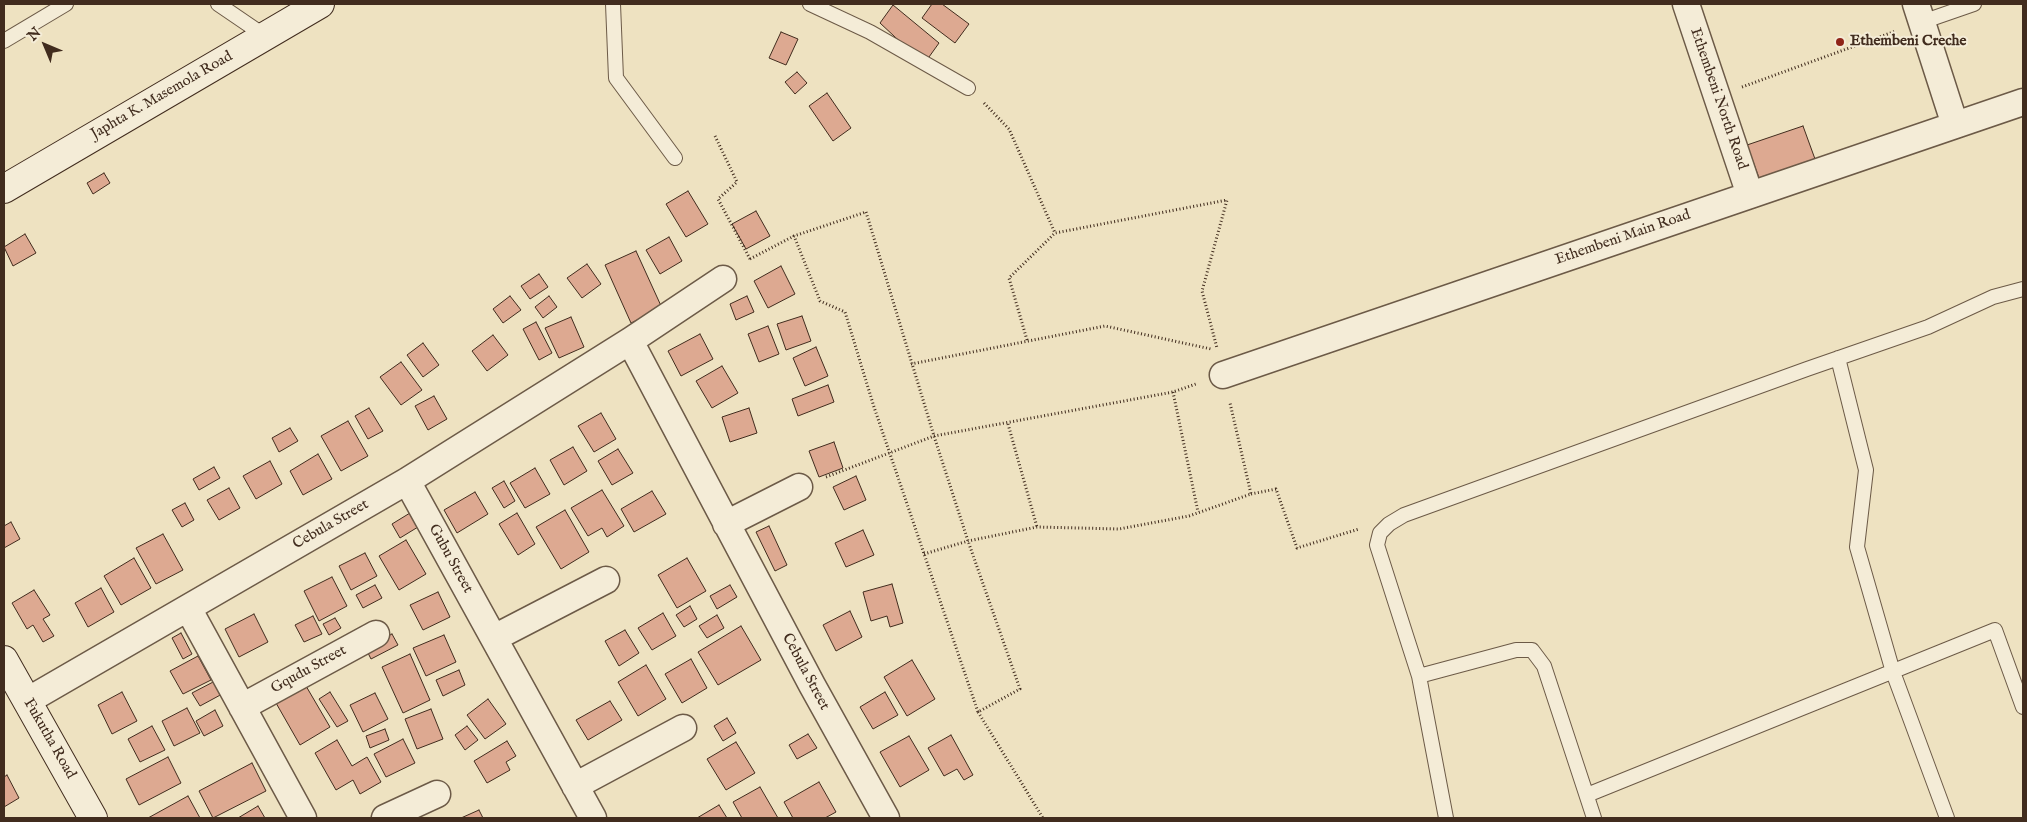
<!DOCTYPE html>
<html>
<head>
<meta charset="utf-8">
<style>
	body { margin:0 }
	#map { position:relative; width:2027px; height:822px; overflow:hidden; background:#eee2c1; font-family:"IM FELL English",serif }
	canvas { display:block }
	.frame { position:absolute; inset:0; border:5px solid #412c1e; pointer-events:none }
	.north { position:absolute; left:20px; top:20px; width:50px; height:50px; -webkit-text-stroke:4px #f4ecd7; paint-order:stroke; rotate:315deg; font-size:14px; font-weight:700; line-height:20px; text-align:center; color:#412c1e }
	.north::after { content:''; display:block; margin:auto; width:18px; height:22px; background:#412c1e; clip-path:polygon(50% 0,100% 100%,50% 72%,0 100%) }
</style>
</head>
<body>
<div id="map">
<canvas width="2027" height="822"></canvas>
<div class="frame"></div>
<div class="north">N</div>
</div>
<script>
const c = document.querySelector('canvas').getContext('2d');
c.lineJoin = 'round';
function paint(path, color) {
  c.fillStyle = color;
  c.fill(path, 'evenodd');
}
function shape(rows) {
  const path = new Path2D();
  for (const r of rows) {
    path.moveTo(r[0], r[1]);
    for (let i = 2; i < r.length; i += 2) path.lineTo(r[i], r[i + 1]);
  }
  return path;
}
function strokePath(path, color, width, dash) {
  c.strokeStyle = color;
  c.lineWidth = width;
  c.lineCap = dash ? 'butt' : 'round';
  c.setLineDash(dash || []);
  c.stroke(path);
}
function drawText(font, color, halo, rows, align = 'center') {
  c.font = font + ' "IM FELL English",serif';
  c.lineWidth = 4;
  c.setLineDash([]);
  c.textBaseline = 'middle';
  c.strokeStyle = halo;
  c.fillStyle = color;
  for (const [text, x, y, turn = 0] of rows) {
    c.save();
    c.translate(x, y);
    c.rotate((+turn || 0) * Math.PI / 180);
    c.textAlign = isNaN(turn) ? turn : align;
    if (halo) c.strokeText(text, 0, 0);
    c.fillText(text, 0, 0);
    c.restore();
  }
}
const building = shape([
	[932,4,942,4,969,24,955,43,922,18,932,4],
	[893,5,939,43,924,64,880,23,893,5],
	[781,32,798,39,786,65,769,58,781,32],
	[797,72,807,83,795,94,785,82,797,72],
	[827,93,851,128,833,141,809,106,827,93],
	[1803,126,1815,159,1759,178,1747,145,1803,126],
	[104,173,110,183,93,194,87,183,104,173],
	[688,191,708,224,686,237,666,204,688,191],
	[756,211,770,236,746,249,732,224,756,211],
	[25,234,36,253,13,266,4,247,25,234],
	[669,237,682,261,660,274,646,250,669,237],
	[636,251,662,308,631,323,605,265,636,251],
	[587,264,601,284,582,298,567,278,587,264],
	[781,266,795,294,768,308,754,281,781,266],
	[539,274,548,287,530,299,521,286,539,274],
	[510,296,521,310,503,323,493,309,510,296],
	[549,296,557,307,543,318,535,307,549,296],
	[747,296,754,312,736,320,730,304,747,296],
	[802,316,811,341,786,350,777,324,802,316],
	[571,317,584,347,559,358,545,328,571,317],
	[536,322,552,353,539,360,523,329,536,322],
	[768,326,779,354,759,362,748,334,768,326],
	[700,334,713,359,681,376,668,351,700,334],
	[493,335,508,355,487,371,472,351,493,335],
	[423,343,439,365,423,377,407,355,423,343],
	[816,347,828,376,805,386,793,358,816,347],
	[401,362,422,390,401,405,380,377,401,362],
	[722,366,738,393,712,408,696,381,722,366],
	[828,385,834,402,798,416,792,399,828,385],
	[434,396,447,419,428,430,415,406,434,396],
	[369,408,383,431,368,439,355,416,369,408],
	[749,408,757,433,730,442,722,417,749,408],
	[601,413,616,439,594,452,578,426,601,413],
	[348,421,368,456,341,471,321,436,348,421],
	[290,428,298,441,279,452,272,438,290,428],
	[834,442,843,468,819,477,809,451,834,442],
	[573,447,587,471,564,485,550,460,573,447],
	[618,449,633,473,612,485,598,461,618,449],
	[318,454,332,479,303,495,290,471,318,454],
	[270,461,282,484,256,499,243,476,270,461],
	[214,467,220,478,199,490,193,479,214,467],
	[535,468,550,494,525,508,510,483,535,468],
	[856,476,866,500,844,510,833,487,856,476],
	[504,481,515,501,504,508,492,488,504,481],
	[229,488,240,508,219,520,207,500,229,488],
	[602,490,624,526,607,537,602,528,588,536,571,508,602,490],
	[652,491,666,514,634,532,621,509,652,491],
	[475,492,488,514,457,533,444,510,475,492],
	[185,503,194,520,182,527,172,510,185,503],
	[565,510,589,552,561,569,536,527,565,510],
	[410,513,418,527,400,538,392,524,410,513],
	[517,513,535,544,518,555,499,524,517,513],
	[11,522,20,539,4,548,4,526,11,522],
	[769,526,787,565,775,571,756,532,769,526],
	[863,530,874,555,846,567,835,543,863,530],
	[163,534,183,570,156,584,136,548,163,534],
	[406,540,426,574,399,590,379,556,406,540],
	[365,553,377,576,351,590,339,566,365,553],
	[134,558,151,588,121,605,104,576,134,558],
	[687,558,706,591,677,608,658,575,687,558],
	[332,577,347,606,319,621,304,591,332,577],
	[892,584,903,623,890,627,887,616,871,621,863,592,892,584],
	[375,585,382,598,363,608,356,595,375,585],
	[730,585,737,597,717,609,710,596,730,585],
	[101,588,114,612,88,627,75,603,101,588],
	[34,590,50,615,43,619,54,636,43,642,33,625,27,629,12,603,34,590],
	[438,592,450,617,423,630,410,605,438,592],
	[690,606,697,619,684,627,676,615,690,606],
	[850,611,862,637,836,651,823,625,850,611],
	[663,613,676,636,652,650,638,628,663,613],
	[254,614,268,642,239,657,225,629,254,614],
	[717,615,724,628,707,638,699,626,717,615],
	[313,616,322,634,304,642,295,625,313,616],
	[335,618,341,628,329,635,323,624,335,618],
	[741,626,761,660,718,685,698,652,741,626],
	[625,630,639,653,619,666,605,641,625,630],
	[181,633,192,654,183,659,172,638,181,633],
	[392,634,398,645,371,659,365,647,392,634],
	[444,635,456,662,426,676,413,648,444,635],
	[410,654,430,700,403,713,382,667,410,654],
	[198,656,211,680,183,694,170,671,198,656],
	[691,659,707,688,682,703,665,674,691,659],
	[912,660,935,699,907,716,884,677,912,660],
	[646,665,666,699,638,716,618,682,646,665],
	[459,670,465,685,443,696,436,680,459,670],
	[217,680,224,693,200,706,192,693,217,680],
	[306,686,330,727,300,745,276,703,306,686],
	[122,692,137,721,112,734,98,705,122,692],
	[330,692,348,721,337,727,319,699,330,692],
	[885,692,898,715,873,729,860,707,885,692],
	[375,693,388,719,363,732,350,705,375,693],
	[488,699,506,724,485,739,467,715,488,699],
	[610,701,622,720,588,740,576,720,610,701],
	[187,708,200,733,174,746,162,721,187,708],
	[431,709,443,739,417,749,405,719,431,709],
	[215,710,223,726,204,736,196,721,215,710],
	[727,718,736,733,723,741,714,726,727,718],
	[152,726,165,750,140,762,128,739,152,726],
	[467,726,478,740,465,750,455,735,467,726],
	[385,729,389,740,370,748,366,736,385,729],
	[808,734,817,748,797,759,789,745,808,734],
	[951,735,973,775,964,780,957,769,944,776,928,748,951,735],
	[909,736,929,770,900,787,880,752,909,736],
	[403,739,415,763,386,777,374,754,403,739],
	[337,740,352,766,367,757,381,782,360,794,353,780,336,790,315,753,337,740],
	[507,741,516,756,506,762,510,770,487,783,474,761,507,741],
	[736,742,755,773,726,790,707,759,736,742],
	[168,757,181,783,139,805,126,779,168,757],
	[252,763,266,791,213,818,199,791,252,763],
	[7,775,19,798,4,807,4,777,7,775],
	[819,782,836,812,825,818,793,818,784,802,819,782],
	[760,787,778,818,742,818,733,802,760,787],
	[188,796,200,818,148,818,188,796],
	[719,805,727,818,697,818,719,805],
	[258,806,265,818,238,818,258,806],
	[479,810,483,818,461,818,479,810]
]);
const path = shape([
	[1742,87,1896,31],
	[984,103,1009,129,1055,233,1227,200,1202,291,1217,348],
	[715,136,737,182,718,199,750,259],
	[866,212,934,436,968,541,1020,689,978,712,874,407,845,312,820,301,794,236,866,212],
	[750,259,794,236],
	[1027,340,1009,278,1055,233],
	[911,364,1105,326,1211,349],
	[1173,392,1198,512],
	[1008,424,1037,527],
	[826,477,934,436,1173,392,1196,384],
	[1251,494,1276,489,1297,548,1359,529],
	[924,554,968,541,1037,527,1119,529,1189,516,1251,494,1230,403],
	[978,712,1043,818]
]);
const lane = shape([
	[218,4,265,36],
	[613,4,616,78,675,158],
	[810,4,870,32,968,88],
	[1922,22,1974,4],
	[4,41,66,4],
	[1838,358,1866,470,1857,547,1893,672,1947,818],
	[1419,676,1516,650,1532,650,1544,666,1594,818],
	[1587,795,1995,630,2023,707],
	[1446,818,1419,676,1377,545,1380,533,1389,524,1404,515,1807,369,1928,327,1993,297,2023,289]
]);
const street = shape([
	[1686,4,1750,195],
	[1916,4,1955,125],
	[630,341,812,685,886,818],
	[1223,375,2023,102],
	[407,481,593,818],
	[726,524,799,487],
	[188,608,303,818],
	[494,638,606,580],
	[27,701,407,481,630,341,723,279],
	[242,707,376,634],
	[575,786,683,728],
	[385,818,437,794]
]);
const secondary = shape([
	[4,189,320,4],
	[4,660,93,818]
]);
const markers = [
	[1840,42,5,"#8f2418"]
];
const poiNames = [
	["Ethembeni Creche",1850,42]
];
const streetNames = [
	["Japhta K. Masemola Road",162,96,-30],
	["Ethembeni North Road",1718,99,71],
	["Ethembeni Main Road",1623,238,-19],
	["Cebula Street",331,525,-30],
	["Gubu Street",450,559,61],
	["Gqudu Street",309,670,-29],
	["Cebula Street",805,672,62],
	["Fukutha Road",49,739,60]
];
paint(building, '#dda991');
strokePath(building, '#412c1e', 1);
strokePath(lane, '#6c5a47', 16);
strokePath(street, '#6c5a47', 29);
strokePath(secondary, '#412c1e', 30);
strokePath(path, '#412c1e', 3, [1, 2.5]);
strokePath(lane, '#f4ecd7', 14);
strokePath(street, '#f4ecd7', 26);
strokePath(secondary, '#f4ecd7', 28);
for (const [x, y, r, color] of markers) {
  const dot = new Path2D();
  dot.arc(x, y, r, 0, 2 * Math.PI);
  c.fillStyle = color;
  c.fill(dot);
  strokePath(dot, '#f4ecd7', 2);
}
drawText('bold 15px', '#412c1e', '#f4ecd7', poiNames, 'left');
drawText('15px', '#412c1e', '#f4ecd7', streetNames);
</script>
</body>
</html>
